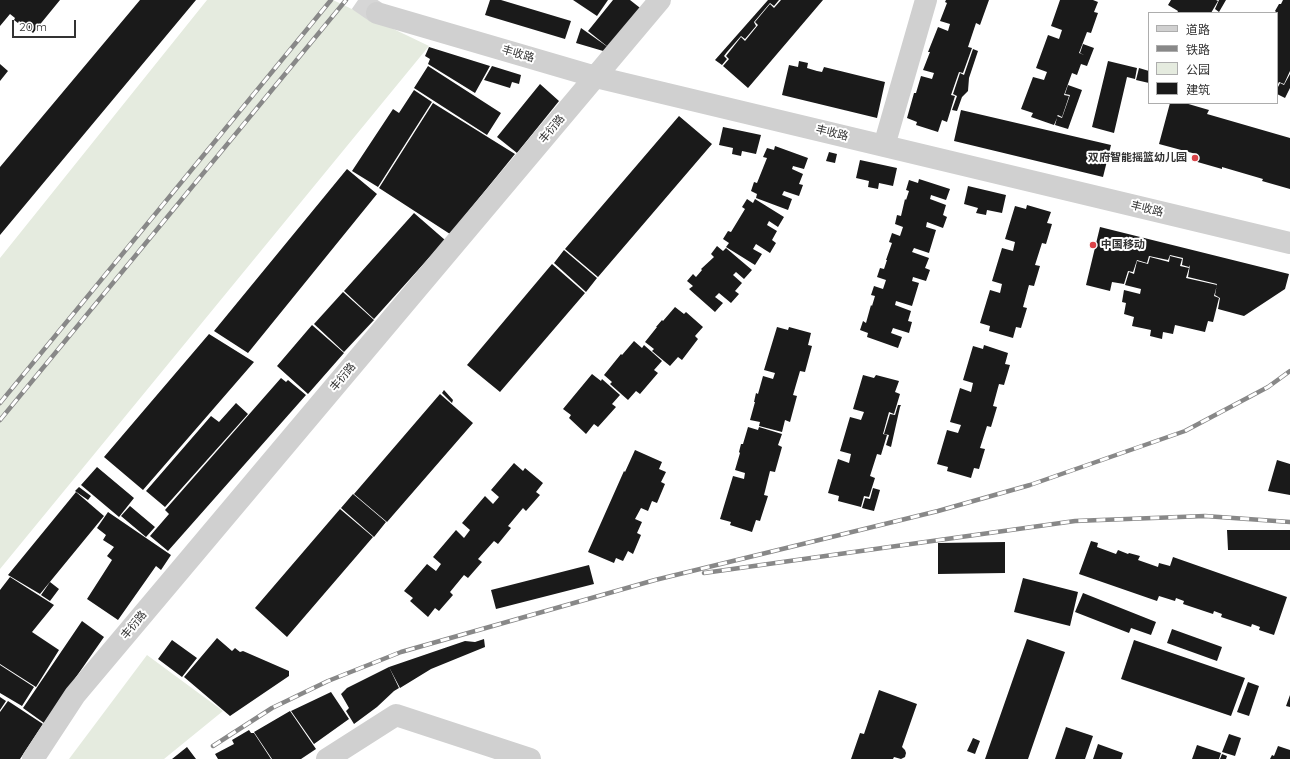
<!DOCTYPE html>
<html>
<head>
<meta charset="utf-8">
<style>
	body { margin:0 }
	#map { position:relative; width:1290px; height:759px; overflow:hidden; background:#fff; font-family:Quicksand,"Noto Sans SC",sans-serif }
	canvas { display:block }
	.legend { position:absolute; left:1148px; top:12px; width:130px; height:92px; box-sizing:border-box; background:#fff; border:1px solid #adadad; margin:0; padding:5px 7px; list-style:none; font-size:12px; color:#333 }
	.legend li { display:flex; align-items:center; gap:8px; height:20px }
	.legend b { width:20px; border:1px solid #adadad }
	.scale { position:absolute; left:12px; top:20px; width:64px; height:18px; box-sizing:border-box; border:2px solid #333; border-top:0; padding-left:5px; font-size:12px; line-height:14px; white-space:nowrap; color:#333; -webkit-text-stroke:3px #fff; paint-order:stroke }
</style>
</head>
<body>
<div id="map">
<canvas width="1290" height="759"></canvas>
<ul class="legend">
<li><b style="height:5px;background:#d0d0d0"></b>道路</li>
<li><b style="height:5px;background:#888"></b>铁路</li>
<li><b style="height:11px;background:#e5ebdf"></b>公园</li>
<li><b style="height:11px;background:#1a1a1a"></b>建筑</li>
</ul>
<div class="scale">20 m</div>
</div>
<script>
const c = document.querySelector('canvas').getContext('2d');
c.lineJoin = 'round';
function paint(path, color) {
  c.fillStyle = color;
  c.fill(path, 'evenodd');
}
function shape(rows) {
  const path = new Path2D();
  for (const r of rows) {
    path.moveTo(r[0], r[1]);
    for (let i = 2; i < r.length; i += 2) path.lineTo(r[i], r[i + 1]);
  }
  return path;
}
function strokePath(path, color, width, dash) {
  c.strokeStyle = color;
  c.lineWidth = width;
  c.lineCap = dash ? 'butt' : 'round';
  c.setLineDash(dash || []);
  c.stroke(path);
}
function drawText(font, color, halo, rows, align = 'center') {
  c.font = font + ' Quicksand,"Noto Sans SC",sans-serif';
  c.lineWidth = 4;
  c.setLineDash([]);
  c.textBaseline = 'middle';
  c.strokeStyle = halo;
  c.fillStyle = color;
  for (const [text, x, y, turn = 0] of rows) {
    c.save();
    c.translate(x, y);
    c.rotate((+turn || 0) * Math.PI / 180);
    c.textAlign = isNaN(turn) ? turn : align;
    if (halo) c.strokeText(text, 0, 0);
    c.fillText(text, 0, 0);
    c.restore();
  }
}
const green = shape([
	[207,0,333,0,429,46,0,569,0,258],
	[147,655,223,711,164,759,69,759]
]);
const building = shape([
	[0,0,60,0,33,33,19,21,18,23,14,20,15,18,10,14,0,26],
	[140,0,196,0,0,235,0,167],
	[490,0,501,0,571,21,565,39,485,15],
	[573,0,608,0,597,16],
	[613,0,630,0,644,11,613,51,588,31],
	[768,0,779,0,774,6,770,3,754,22,756,26,745,39,741,36,727,52,724,56,727,59,722,65,715,60],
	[781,0,823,0,748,88,723,66,729,59,726,56,741,37,745,41,758,25,755,22,770,4,774,8],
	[946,0,989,0,980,25,976,23,968,47,972,48,963,73,959,72,951,95,955,96,947,122,942,120,938,132,916,125,917,122,907,118,914,93,916,93,921,76,932,79,934,73,923,70,930,52,928,52,938,27,948,31,950,24,940,21,947,3,945,2],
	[1060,0,1093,0,1098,2,1094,12,1098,13,1091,33,1087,32,1079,53,1084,55,1080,53,1083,44,1094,48,1087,66,1081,64,1077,75,1072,73,1064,95,1069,96,1062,117,1058,115,1057,116,1062,118,1070,95,1065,94,1068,85,1082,90,1068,129,1055,125,1057,118,1054,125,1031,117,1033,113,1021,109,1033,77,1044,80,1047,72,1036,68,1048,35,1059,39,1062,30,1051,26],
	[1171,0,1216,0,1218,1,1211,13,1177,13,1178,11,1168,5],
	[1219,0,1226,0,1219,12,1215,9],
	[1283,0,1290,0,1290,71,1284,84,1279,82,1277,86,1277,13,1275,11,1279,4,1281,4],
	[581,28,612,50,610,53,576,43],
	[429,47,490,66,475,93,428,64,430,59,425,56],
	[973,49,978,51,969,78,968,91,962,97,957,111,952,110,957,96,953,94,960,73,964,75],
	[799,61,808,63,807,68,817,71,822,72,824,67,885,82,877,118,782,95,789,65,798,67],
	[1108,61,1137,68,1135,79,1127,77,1114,133,1092,127],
	[0,64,8,71,0,81],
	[428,66,501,113,487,135,414,88],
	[492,66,521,75,519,84,512,82,510,88,484,80],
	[1139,68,1149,71,1149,83,1136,80],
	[1290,74,1290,88,1285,98,1277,94,1277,89,1280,83,1284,85],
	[540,84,559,101,517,153,497,137],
	[414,90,432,102,378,187,352,171,393,109,399,113],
	[433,103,515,154,450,234,379,188],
	[1170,103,1185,103,1209,110,1207,114,1290,138,1290,189,1262,181,1263,179,1222,167,1222,169,1194,161,1196,154,1159,144],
	[961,110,1111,145,1103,177,954,141],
	[679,116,712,144,598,277,565,249],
	[723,127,761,135,756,154,742,151,741,156,732,154,733,148,719,145],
	[775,146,808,158,804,169,793,166,792,169,803,174,799,184,803,185,799,196,784,191,782,195,792,199,788,210,756,198,757,194,751,191,754,182,757,183,767,158,763,157,767,148,774,150],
	[829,152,837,154,835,163,826,161],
	[860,160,897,168,893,186,879,183,878,189,868,187,869,181,856,178],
	[347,169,377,194,248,353,214,331],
	[919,179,950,189,946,200,931,195,930,199,946,205,943,215,947,217,943,228,927,222,926,227,936,230,929,253,914,248,912,252,929,258,925,268,930,270,926,281,913,277,912,281,919,283,912,306,896,301,895,305,911,311,908,321,912,322,909,333,893,328,891,333,902,337,898,348,867,337,868,333,860,330,863,321,866,323,871,305,872,306,875,296,871,295,874,286,883,289,886,280,877,277,880,268,884,269,887,260,886,260,892,243,889,242,892,233,900,236,903,227,895,224,897,215,901,216,905,199,906,200,909,191,906,190,909,180,918,183],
	[968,186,1006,195,1002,213,987,210,986,215,976,213,978,208,964,204],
	[747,199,753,203,755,199,784,217,778,227,769,221,767,225,777,231,772,240,776,243,770,253,756,244,753,249,762,254,755,265,726,247,729,243,723,239,728,231,731,232,745,209,742,207],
	[1027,205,1051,212,1047,223,1052,224,1046,244,1042,243,1035,265,1040,266,1034,286,1029,285,1023,307,1027,308,1021,328,1016,327,1013,338,989,331,990,326,980,323,990,290,1000,293,1002,284,992,281,1002,248,1013,251,1015,242,1005,239,1015,206,1026,209],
	[414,213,445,240,374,319,344,291],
	[1100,227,1289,274,1285,289,1244,316,1218,309,1220,298,1215,295,1217,284,1188,277,1190,265,1189,267,1182,265,1183,258,1170,255,1168,260,1149,256,1147,263,1137,260,1133,272,1128,271,1124,284,1112,282,1110,291,1086,285],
	[717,246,723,251,726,248,752,270,744,279,736,272,733,275,742,283,735,291,739,294,731,303,719,293,715,297,723,303,715,312,689,289,693,286,687,281,693,274,696,277,702,270,701,269,714,257,711,254],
	[564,250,597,278,586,292,554,263],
	[1170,256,1182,259,1180,266,1189,268,1186,278,1217,285,1214,296,1219,298,1213,322,1208,321,1205,332,1175,325,1173,334,1163,332,1162,339,1150,336,1151,330,1132,326,1134,317,1124,314,1126,303,1122,302,1124,290,1140,294,1141,289,1125,285,1129,272,1134,274,1137,261,1148,264,1150,257,1169,262],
	[552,264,585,293,500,392,467,365],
	[343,292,374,320,344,352,314,324],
	[675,307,684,314,686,312,703,327,695,336,698,339,682,360,678,357,670,366,652,351,654,349,645,342,657,327,656,327,662,320,663,321],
	[312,325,344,353,308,394,277,366],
	[777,327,788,330,789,327,811,333,808,345,812,346,805,372,800,371,793,395,797,396,790,422,785,420,782,432,759,426,760,422,750,420,755,402,754,402,756,393,758,394,763,376,773,379,775,373,764,370],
	[209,334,254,362,143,490,104,457],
	[634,341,642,348,644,345,662,361,654,370,658,373,640,394,636,391,628,400,610,384,612,382,604,375,621,354,622,355],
	[984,345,1008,353,1005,364,1010,365,1004,385,999,384,993,406,997,407,991,427,987,426,980,448,985,449,979,469,974,468,971,478,947,471,948,467,937,464,947,430,958,433,961,425,950,422,960,388,971,392,973,383,963,380,973,346,983,349],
	[592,374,601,381,602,379,620,395,612,404,616,407,598,427,594,424,586,434,569,418,571,415,563,409],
	[863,375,874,378,876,375,899,381,895,392,900,394,894,414,889,412,883,434,887,435,881,455,877,454,870,476,875,478,869,497,864,496,861,507,838,501,839,496,828,493,838,459,849,463,851,454,840,451,850,417,861,420,864,412,853,409],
	[281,378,286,382,288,380,306,395,168,551,150,536,169,514,165,510],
	[444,390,453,400,452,403,442,393],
	[440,394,473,423,387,522,354,494],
	[236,403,248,414,165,507,146,491,211,416,219,422],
	[898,405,901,405,900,407,891,447,886,445,889,435,884,434,890,414,895,415],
	[748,427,758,430,759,427,782,434,778,445,782,447,775,472,770,471,764,495,768,496,760,521,756,520,752,532,730,525,731,522,720,519,733,476,744,479,745,473,735,470,740,453,739,452,741,444,743,444],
	[635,450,662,462,659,469,666,472,661,482,665,484,657,503,652,501,648,511,641,508,635,519,642,522,637,533,641,535,633,554,628,551,623,561,616,558,614,563,588,552,624,471,625,472],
	[1277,460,1290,464,1290,495,1268,491],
	[514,463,523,471,525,468,543,483,536,492,540,495,526,511,523,508,508,526,511,528,498,544,494,541,478,559,482,562,468,578,464,575,450,592,453,595,439,611,435,608,428,617,410,601,413,598,404,591,427,564,436,571,441,564,433,557,456,530,464,538,470,530,462,523,485,496,493,504,499,497,491,490],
	[97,467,134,498,119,517,81,485],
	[79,487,91,496,88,500,75,491],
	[873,488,880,490,874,511,862,508,865,498,870,499],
	[76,492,104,516,40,594,8,575],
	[353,494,386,522,374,537,341,508],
	[130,506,155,527,146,537,121,516],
	[340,509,373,537,287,637,255,608],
	[108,512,171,555,161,570,156,566,118,620,87,599,112,560,107,556,114,547,103,540,106,535,97,528],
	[1227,530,1290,530,1290,550,1228,550],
	[1091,541,1098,543,1097,547,1116,554,1118,550,1128,554,1129,553,1140,556,1138,560,1158,567,1159,563,1170,566,1173,557,1287,597,1274,635,1259,630,1260,627,1252,624,1251,627,1221,617,1222,614,1214,611,1213,614,1183,604,1184,601,1176,598,1175,601,1159,596,1157,601,1079,574],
	[1005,542,1005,573,938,574,938,543],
	[589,565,594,584,496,609,491,590],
	[10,577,54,605,32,632,59,650,36,687,0,664,0,590],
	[1023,578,1078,592,1070,626,1014,612],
	[50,582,59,589,50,601,41,595],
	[1083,593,1156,622,1151,635,1131,628,1129,633,1075,612],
	[82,621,104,637,44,723,23,708],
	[1172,629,1222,647,1217,661,1167,643],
	[217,638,232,651,235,648,240,652,243,651,289,671,289,676,230,716,184,677],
	[484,639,485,647,431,669,400,688,389,667,465,641,475,642],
	[1027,639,1065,652,1028,759,985,759],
	[172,640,197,658,182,677,158,659],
	[1134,640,1245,678,1231,716,1121,679],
	[0,665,34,687,22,706,0,693],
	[389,667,399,688,394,691,377,707,354,724,346,711,349,708,341,694,347,688],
	[1248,682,1259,686,1249,716,1237,712],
	[879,690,917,704,902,747,905,750,906,753,905,757,901,759,894,757,893,759,851,759,860,733,864,734],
	[331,692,349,719,314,744,291,711],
	[1290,695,1290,707,1286,706],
	[0,697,6,701,0,710],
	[8,701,43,724,20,759,0,759,0,712],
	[290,711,316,749,301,759,272,759,254,732],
	[1066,727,1093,736,1085,759,1055,759],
	[249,730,251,733,254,733,271,759,218,759,215,754,234,744,232,740],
	[1229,734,1241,738,1235,756,1222,752],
	[973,738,980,741,975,754,967,751],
	[1098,744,1123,753,1121,759,1093,759],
	[1197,745,1221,753,1219,759,1192,759],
	[1278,746,1290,750,1290,759,1270,759,1272,755,1274,756],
	[187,747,196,759,172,759],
	[1222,754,1227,756,1226,759,1220,759]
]);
const minorTunnel = shape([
	[358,0,377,13]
]);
const minor = shape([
	[377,13,596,77,1290,243],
	[884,146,926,0],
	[33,759,75,695,660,0],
	[327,759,396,715,530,759]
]);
const rail = shape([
	[0,403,331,0],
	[0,420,346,0],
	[704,573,1075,521,1205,516,1290,522],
	[213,746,272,708,328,681,401,652,655,580,938,511,1030,485,1185,431,1268,387,1290,371]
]);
const markers = [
	[1195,158,4,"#da4449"],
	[1093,245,4,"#da4449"]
];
const streetNames = [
	["丰收路",518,54,16],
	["丰衍路",552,129,-50],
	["丰收路",832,133,14],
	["丰收路",1147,209,14],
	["丰衍路",343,377,-50],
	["丰衍路",134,625,-50]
];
const poiNames = [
	["双府智能摇篮幼儿园",1187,158],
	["中国移动",1101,245,"left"]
];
paint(green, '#e5ebdf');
paint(building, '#1a1a1a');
strokePath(minorTunnel, '#d6d6d6', 22, [22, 11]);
strokePath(minor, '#d0d0d0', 22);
strokePath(rail, '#888', 4.5);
strokePath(rail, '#fff', 3, [9]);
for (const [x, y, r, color] of markers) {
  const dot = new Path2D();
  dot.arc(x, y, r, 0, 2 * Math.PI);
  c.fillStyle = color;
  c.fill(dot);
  strokePath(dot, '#fff', 1.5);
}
drawText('11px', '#333', '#fff', streetNames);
drawText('bold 11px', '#333', '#fff', poiNames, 'right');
</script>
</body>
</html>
